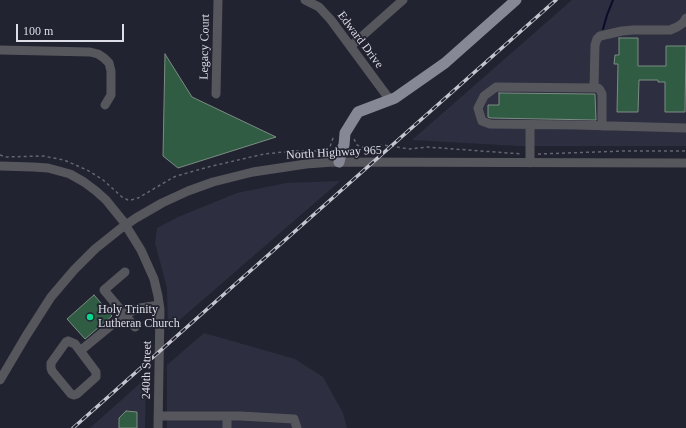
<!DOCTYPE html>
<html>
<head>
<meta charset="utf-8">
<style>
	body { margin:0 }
	#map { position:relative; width:686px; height:428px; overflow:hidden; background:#222330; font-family:"Times New Roman",serif }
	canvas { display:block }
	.scale { position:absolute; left:16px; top:24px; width:108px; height:18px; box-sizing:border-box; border:2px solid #dddee7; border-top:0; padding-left:5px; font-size:12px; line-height:14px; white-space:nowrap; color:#dddee7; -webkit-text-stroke:3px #222330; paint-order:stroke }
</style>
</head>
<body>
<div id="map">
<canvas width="686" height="428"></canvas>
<div class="scale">100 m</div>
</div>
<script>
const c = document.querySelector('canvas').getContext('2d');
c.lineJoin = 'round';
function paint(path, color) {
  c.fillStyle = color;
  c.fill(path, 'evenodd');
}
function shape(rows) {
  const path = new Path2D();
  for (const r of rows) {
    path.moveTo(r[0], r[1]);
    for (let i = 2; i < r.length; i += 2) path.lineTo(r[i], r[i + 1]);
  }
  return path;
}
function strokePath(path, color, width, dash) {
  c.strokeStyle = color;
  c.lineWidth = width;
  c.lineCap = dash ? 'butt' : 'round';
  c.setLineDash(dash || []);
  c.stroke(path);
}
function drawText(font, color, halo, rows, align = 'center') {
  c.font = font + ' "Times New Roman",serif';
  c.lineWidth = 3.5;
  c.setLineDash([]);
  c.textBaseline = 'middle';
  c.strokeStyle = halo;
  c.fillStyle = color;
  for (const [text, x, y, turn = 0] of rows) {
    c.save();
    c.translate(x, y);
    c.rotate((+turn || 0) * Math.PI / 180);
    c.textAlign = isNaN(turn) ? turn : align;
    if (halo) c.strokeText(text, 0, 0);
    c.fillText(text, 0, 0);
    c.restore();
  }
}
const built = shape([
	[572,0,686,0,686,146,518,146,412,140],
	[340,181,168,330,167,288,155,243,157,228,178,217,237,193,286,183],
	[204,333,295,359,323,377,343,413,347,428,167,428,167,365],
	[146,378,145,428,90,428]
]);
const stream = shape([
	[603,29,607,15,613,0]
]);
const building = shape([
	[619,38,638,38,638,66,666,66,666,46,686,46,685,112,665,112,665,82,658,82,658,80,639,80,638,112,617,112,618,64,614,64,615,55,619,55,619,38],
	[165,54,192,97,276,137,178,168,163,156,165,54],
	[499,93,595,94,596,120,491,118,488,117,488,105,499,105,499,93],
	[94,295,112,316,85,339,67,319,94,295],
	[126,411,137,412,137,428,119,428,119,418,126,411]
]);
const path = shape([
	[354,139,357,145,367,149,383,145,410,149,427,147,522,154],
	[538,154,625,151,686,151],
	[0,155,6,157,43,156,64,160,87,170,102,179,122,197,128,200,131,200,138,198,174,177,180,175,208,167,264,154,294,151,325,151,330,147,334,135]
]);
const minor = shape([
	[305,0,319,7,331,20,390,100],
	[351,46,403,0],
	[0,50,90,52,98,54,104,58,109,63,111,71,111,95,105,105],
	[594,87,595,45,597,39,600,36,622,31,633,30,670,30,677,27,683,23,686,18],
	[216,94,218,0],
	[530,125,530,163],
	[602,126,602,94,600,90,598,88,496,87,484,96,478,108,480,115,482,121,490,124,576,125,686,128],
	[0,166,33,167,48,168,70,174,84,182,96,191,106,200,123,221,141,250,154,279,158,296,160,310,158,428],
	[125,272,104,290,135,327],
	[68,341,75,344,96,372,96,377,77,394,74,395,71,394,52,371,51,368,51,363,66,342,68,341],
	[80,351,125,314,140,308,159,305],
	[0,380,26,336,51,297,74,270,95,249,120,229,136,218,162,203,188,191,213,182,253,172,306,164,333,162,686,163],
	[158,416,240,416,294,419,297,428],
	[227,428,227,416]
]);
const major = shape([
	[339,162,342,149,344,145,345,133,358,112,395,98,445,63,516,0]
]);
const rail = shape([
	[73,428,556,0]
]);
const markers = [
	[90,317,4,"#05d98b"]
];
const streetNames = [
	["Edward Drive",360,40,53],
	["Legacy Court",205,47,-89],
	["North Highway 965",334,153,-3],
	["240th Street",147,370,-89]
];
const poiNames = [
	["Holy Trinity",98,310],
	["Lutheran Church",98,324]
];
paint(built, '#2d2e3f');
strokePath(stream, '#0d0a2b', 2);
paint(building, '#305c44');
strokePath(building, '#7c8c82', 1);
strokePath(path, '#656672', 1.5, [3, 3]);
strokePath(minor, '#56565d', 9);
strokePath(major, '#878895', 11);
strokePath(rail, '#c4c5ce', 3.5);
strokePath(rail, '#222330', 2, [6]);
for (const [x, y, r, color] of markers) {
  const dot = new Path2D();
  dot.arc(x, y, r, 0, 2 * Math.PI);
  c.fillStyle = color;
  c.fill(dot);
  strokePath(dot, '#222330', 1.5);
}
drawText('12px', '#dddee7', '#222330', streetNames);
drawText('12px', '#dddee7', '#222330', poiNames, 'left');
</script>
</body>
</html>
